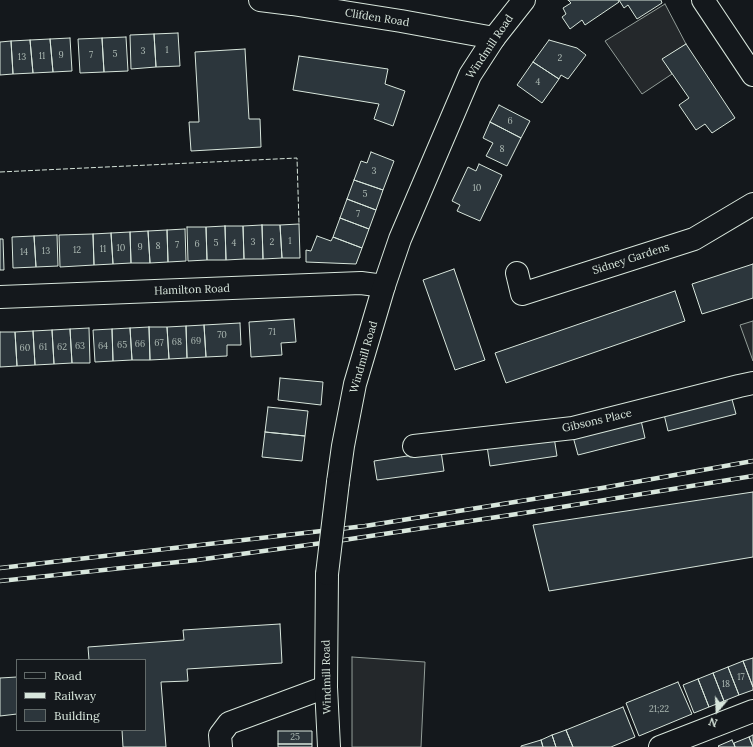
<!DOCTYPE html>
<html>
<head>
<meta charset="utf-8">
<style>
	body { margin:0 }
	#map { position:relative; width:753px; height:747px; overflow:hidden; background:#14181c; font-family:Lora,serif }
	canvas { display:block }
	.legend { position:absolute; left:16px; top:659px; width:130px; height:72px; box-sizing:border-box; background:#14181c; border:1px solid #626a69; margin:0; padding:5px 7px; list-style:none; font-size:12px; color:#d8e6dc }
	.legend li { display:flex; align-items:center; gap:8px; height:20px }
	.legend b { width:20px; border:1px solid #626a69 }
	.north { position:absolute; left:697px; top:691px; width:40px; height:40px; -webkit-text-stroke:3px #14181c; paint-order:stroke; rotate:199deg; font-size:11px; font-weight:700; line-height:16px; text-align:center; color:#d8e6dc }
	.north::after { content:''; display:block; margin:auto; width:14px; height:18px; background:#d8e6dc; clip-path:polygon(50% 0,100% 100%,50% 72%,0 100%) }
</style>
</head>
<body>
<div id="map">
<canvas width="753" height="747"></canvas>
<ul class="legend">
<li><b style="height:5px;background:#14181c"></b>Road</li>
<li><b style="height:5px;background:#d8e6dc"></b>Railway</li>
<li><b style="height:11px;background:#2c363c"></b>Building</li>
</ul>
<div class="north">N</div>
</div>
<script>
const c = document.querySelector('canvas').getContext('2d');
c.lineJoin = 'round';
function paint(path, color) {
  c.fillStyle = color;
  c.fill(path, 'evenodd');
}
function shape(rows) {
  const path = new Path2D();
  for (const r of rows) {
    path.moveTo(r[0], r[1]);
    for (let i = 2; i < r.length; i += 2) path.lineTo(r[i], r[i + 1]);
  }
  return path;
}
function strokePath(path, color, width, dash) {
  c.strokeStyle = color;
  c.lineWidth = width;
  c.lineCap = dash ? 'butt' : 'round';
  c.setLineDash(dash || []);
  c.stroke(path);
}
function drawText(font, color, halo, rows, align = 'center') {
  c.font = font + ' Lora,serif';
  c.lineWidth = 3;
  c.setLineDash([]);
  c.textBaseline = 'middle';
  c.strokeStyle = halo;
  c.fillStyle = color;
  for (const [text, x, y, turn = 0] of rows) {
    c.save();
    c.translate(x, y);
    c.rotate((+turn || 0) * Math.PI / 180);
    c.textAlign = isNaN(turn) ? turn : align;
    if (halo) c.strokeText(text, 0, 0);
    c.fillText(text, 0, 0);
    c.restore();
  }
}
const parking = shape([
	[665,4,686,44,663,59,672,74,642,94,605,41,665,4],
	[753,321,753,361,740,325,753,321],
	[352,657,425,662,421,747,352,747,352,657]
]);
const building = shape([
	[568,0,618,0,619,2,585,25,582,20,570,29,562,17,566,14,563,8,571,3,568,0],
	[619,0,661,0,662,3,637,19,628,5,624,8,619,0],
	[178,33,180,66,156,67,154,34,178,33],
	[154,34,156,67,131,69,130,35,154,34],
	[126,37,128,71,104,72,102,38,126,37],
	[70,38,72,71,53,72,50,39,70,38],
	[102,38,104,72,80,73,78,39,102,38],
	[50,39,53,72,33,73,30,40,50,39],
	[30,40,33,73,13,74,11,41,30,40],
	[549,40,577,48,586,55,568,79,561,75,559,79,533,62,549,40],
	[11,41,13,74,0,75,0,42,11,41],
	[686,44,735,118,712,133,705,124,696,130,679,105,689,98,662,59,686,44],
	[245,49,249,119,260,119,261,147,191,151,189,122,199,122,195,52,245,49],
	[299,56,388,69,385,84,405,91,393,126,374,119,379,104,293,90,299,56],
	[533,62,559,79,542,103,517,85,533,62],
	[499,105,530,121,521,138,490,122,499,105],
	[490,122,521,138,507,166,486,156,493,143,483,138,490,122],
	[371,152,394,161,383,190,354,180,361,161,367,163,371,152],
	[479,164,502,175,480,221,457,211,460,205,452,201,468,167,476,171,479,164],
	[354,180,383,190,376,210,347,199,354,180],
	[347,199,376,210,369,229,340,218,347,199],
	[340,218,369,229,362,248,333,237,340,218],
	[299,224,300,258,282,258,280,225,299,224],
	[262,225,280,225,282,258,263,259,262,225],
	[262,225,263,259,244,259,243,226,262,225],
	[225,226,243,226,244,259,226,260,225,226],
	[225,226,226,260,207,260,206,227,225,226],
	[187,227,206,227,207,260,188,261,187,227],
	[185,229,186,261,168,262,167,230,185,229],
	[167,230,168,262,150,263,148,231,167,230],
	[148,231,150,263,131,263,130,232,148,231],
	[130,232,131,263,113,264,111,233,130,232],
	[111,233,113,264,94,265,93,234,111,233],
	[93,234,94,265,60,267,59,235,93,234],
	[57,235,58,266,36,267,34,236,57,235],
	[34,236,36,267,13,268,12,237,34,236],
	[317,236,331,241,333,237,362,248,356,264,306,262,306,250,311,251,317,236],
	[0,239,3,239,4,270,0,270,0,239],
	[753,264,753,298,702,314,692,284,753,264],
	[454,269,485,360,455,370,423,280,454,269],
	[675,291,685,321,506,383,495,353,675,291],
	[294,319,296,342,281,343,282,355,251,357,249,322,294,319],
	[240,323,241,345,227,345,227,356,206,357,204,325,240,323],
	[204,325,206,357,187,358,186,326,204,325],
	[186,326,187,358,169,359,167,327,186,326],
	[149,327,167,327,169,359,150,360,149,327],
	[149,327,150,360,132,360,130,328,149,327],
	[89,328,90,363,72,363,70,329,89,328],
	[130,328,132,360,113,361,112,329,130,328],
	[70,329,72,363,54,364,52,330,70,329],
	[112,329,113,361,95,362,93,330,112,329],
	[52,330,54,364,35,365,33,331,52,330],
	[33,331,35,365,17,366,15,332,33,331],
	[0,332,15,332,17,366,0,367,0,332],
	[280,378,323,382,321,405,278,400,280,378],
	[730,392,736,414,668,431,663,410,730,392],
	[268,407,308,411,305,436,265,432,268,407],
	[640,416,645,438,578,455,572,433,640,416],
	[265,432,305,436,302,461,262,457,265,432],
	[554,437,557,456,490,466,487,446,554,437],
	[441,451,444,471,377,480,374,461,441,451],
	[753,492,753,557,549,591,533,525,753,492],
	[280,624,282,663,187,669,188,681,161,682,166,747,123,747,122,730,145,730,145,660,89,660,88,647,184,640,183,630,280,624],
	[753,658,753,687,743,661,753,658],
	[743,661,753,687,753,690,739,695,728,667,743,661],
	[728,667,739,695,724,701,713,673,728,667],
	[713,673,724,701,709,707,698,679,713,673],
	[17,677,17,714,0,716,0,678,17,677],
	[698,679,709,707,694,713,683,685,698,679],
	[678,682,692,714,639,736,626,703,678,682],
	[623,707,635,737,611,747,573,747,566,730,623,707],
	[566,730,573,747,556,747,552,735,566,730],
	[278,731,312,731,312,744,278,744,278,731],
	[552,735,556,747,543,747,541,740,552,735],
	[753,735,753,747,749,737,753,735],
	[749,737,753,747,735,747,734,743,749,737],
	[541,740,543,747,521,747,521,746,541,740],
	[732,740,735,747,719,747,718,746,732,740],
	[278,744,312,744,312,747,278,747,278,744]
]);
const minor = shape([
	[260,0,292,4,401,21,494,38],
	[517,273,522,294,694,239,753,204],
	[0,297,361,283,384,286],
	[414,446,573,428,739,386,753,383],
	[221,747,220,735,229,723,326,687],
	[660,747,753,711]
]);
const secondary = shape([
	[338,482,343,446,355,384,384,286,400,239,470,75,494,38,524,0],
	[327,574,326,687,329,747]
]);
const primary = shape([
	[703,0,753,75]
]);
const rail = shape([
	[0,568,365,526,602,488,753,461],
	[0,581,197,560,337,541,537,511,753,476]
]);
const secondaryBridge = shape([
	[327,574,338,482]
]);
const fence = shape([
	[0,172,297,158,299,224]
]);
const numberNames = [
	["1",167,50],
	["3",143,51],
	["5",115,54],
	["9",61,55],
	["7",91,55],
	["11",42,56],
	["13",22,57],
	["2",560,58],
	["4",538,82],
	["6",510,121],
	["8",502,149],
	["3",374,171],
	["10",477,188],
	["5",365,194],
	["7",358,214],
	["1",290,241],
	["3",253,242],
	["2",272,242],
	["5",216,243],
	["4",234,243],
	["6",197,244],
	["7",177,245],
	["8",158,246],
	["9",140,247],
	["10",121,248],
	["11",103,249],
	["12",77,250],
	["13",46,251],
	["14",24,252],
	["71",272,332],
	["70",222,335],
	["69",196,341],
	["68",177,342],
	["67",159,343],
	["66",140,344],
	["65",122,345],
	["63",80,346],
	["64",103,346],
	["61",43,347],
	["62",62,347],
	["60",25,348],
	["17",741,677],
	["18",726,684],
	["21;22",659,709],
	["25",295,737]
];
const streetNames = [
	["Clifden Road",377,18,9],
	["Windmill Road",490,47,-56],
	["Sidney Gardens",631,259,-18],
	["Hamilton Road",192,290,-2],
	["Windmill Road",364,357,-74],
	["Gibsons Place",597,421,-13],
	["Windmill Road",327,677,-91]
];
paint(parking, '#24282b');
strokePath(parking, '#939e99', 1);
paint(building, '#2c363c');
strokePath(building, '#d8e6dc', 1);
strokePath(minor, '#d8e6dc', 24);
strokePath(secondary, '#d8e6dc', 24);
strokePath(primary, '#d8e6dc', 24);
strokePath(minor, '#14181c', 22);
strokePath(secondary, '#14181c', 22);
strokePath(primary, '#14181c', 22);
strokePath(rail, '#d8e6dc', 4.5);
strokePath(rail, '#14181c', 3, [9]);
strokePath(secondaryBridge, '#d8e6dc', 24, []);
strokePath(secondaryBridge, '#14181c', 22);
strokePath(fence, '#d8e6dc', 1, [5, 2]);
drawText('9px', '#adbab4', null, numberNames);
drawText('11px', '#d8e6dc', '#14181c', streetNames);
</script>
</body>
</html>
